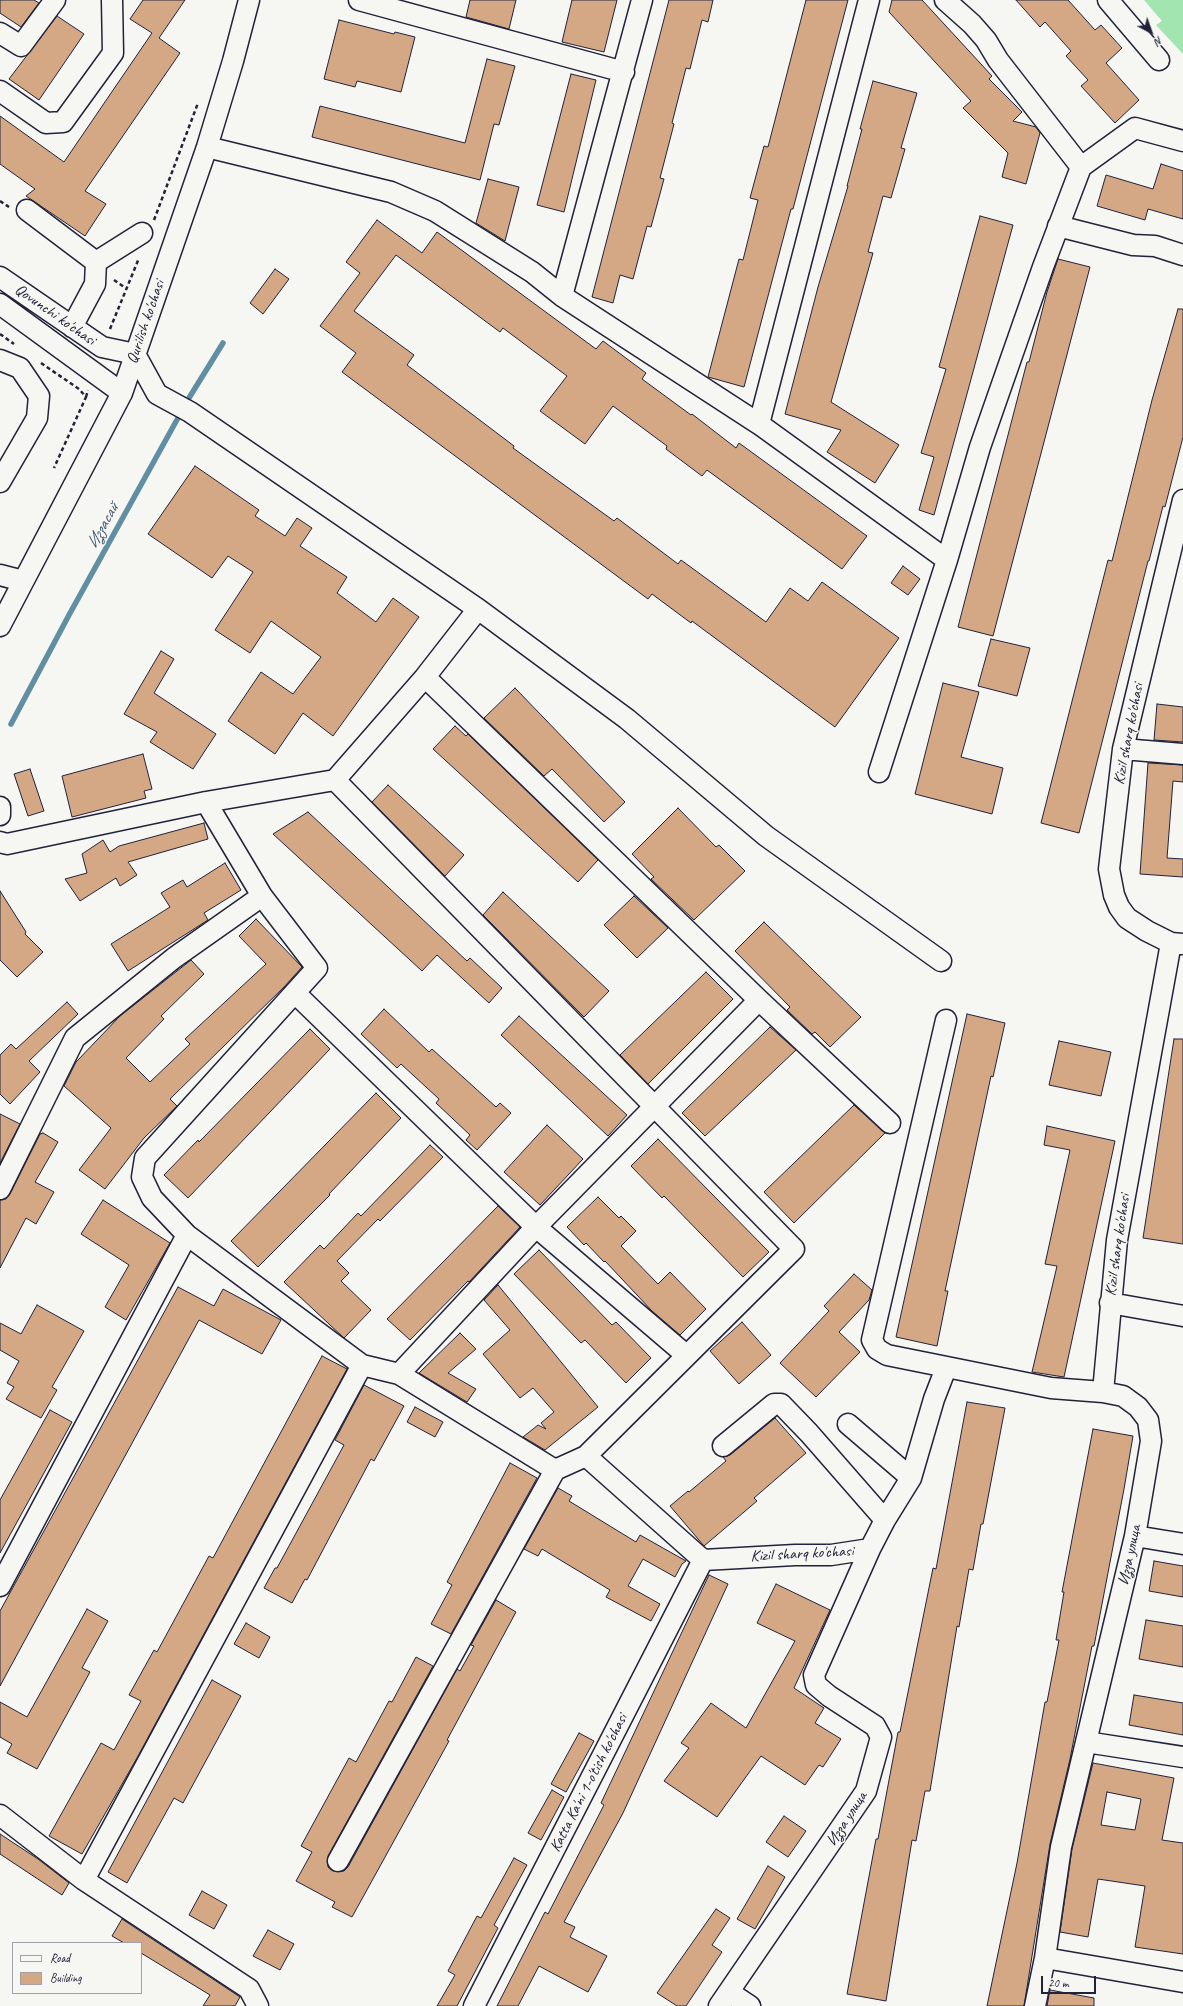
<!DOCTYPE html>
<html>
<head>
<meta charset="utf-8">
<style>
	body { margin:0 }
	#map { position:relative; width:1183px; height:2006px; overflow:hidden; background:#f6f6f2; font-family:Caveat,sans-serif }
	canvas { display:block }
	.legend { position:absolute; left:12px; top:1942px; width:130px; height:52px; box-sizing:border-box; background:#f6f6f2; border:1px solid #a1a1a9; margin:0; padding:5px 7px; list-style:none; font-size:12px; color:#22223b }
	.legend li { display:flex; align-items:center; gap:8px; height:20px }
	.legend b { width:20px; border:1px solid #a1a1a9 }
	.north { position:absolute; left:1131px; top:12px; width:40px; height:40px; -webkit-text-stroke:3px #f6f6f2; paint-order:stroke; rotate:139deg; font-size:11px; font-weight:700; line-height:16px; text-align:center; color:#22223b }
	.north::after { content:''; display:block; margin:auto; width:14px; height:18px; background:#22223b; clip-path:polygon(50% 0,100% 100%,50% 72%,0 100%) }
	.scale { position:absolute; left:1041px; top:1976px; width:55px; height:18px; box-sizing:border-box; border:2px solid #22223b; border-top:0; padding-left:5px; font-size:12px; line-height:14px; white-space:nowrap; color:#22223b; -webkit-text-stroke:3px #f6f6f2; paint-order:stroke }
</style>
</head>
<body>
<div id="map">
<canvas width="1183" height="2006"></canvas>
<ul class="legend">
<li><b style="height:5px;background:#f6f6f2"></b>Road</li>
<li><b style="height:11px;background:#d4a885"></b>Building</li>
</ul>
<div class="north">N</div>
<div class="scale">20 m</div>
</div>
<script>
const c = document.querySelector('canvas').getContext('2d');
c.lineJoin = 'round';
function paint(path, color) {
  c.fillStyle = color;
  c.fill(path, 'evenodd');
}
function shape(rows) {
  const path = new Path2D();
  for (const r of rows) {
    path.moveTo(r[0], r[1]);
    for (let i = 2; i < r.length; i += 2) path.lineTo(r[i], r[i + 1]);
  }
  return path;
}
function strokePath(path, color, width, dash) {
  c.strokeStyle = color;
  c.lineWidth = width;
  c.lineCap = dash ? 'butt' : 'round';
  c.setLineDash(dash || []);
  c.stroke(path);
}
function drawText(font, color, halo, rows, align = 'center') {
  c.font = font + ' Caveat,sans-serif';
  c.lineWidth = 3;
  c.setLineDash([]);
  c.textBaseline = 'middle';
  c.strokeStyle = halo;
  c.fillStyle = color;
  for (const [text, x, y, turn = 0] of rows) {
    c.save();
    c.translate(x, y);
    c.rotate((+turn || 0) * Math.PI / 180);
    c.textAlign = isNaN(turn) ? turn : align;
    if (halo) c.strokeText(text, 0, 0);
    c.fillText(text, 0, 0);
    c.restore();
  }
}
const green = shape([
	[1144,0,1183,0,1183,54,1156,25,1162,21]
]);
const stream = shape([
	[11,724,69,615,189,398,223,343]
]);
const building = shape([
	[0,0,34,0,39,3,21,27,0,13,0,0],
	[143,0,185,0,159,38,180,53,85,191,106,204,85,236,26,196,35,189,0,164,0,116,64,162,152,33,130,19,143,0],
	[470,0,516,0,509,29,466,17,470,0],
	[572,0,617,0,604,52,562,42,572,0],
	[669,0,713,0,708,22,702,20,690,69,686,68,672,123,674,124,660,178,664,179,651,227,647,226,633,279,620,275,613,303,592,297,669,0],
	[806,0,848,0,793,209,791,209,744,387,708,377,739,259,743,260,758,200,750,198,764,146,768,147,806,0],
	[892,0,922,0,992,76,989,79,1022,112,1013,121,1036,127,1040,133,1026,184,1002,177,1008,153,963,108,971,101,889,12,892,0],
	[1016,0,1068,0,1095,30,1101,25,1122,48,1106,63,1139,100,1115,123,1081,86,1088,80,1066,56,1071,51,1045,22,1040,27,1016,0],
	[57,16,84,34,39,100,9,79,57,16],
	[339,20,394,34,395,32,415,37,401,92,357,81,355,87,324,79,339,20],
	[487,59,515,66,499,125,494,124,480,180,312,137,320,106,465,143,487,59],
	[571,74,596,80,564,212,537,205,571,74],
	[873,81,917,93,901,148,905,149,891,198,883,196,868,252,873,253,831,402,899,445,875,483,827,452,841,430,785,414,818,287,848,186,847,186,862,129,860,129,873,81],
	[1161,164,1183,171,1183,219,1148,209,1145,220,1097,206,1106,175,1153,189,1161,164],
	[488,179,519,187,505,241,476,223,488,179],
	[980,216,1013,225,934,515,919,510,934,457,921,453,946,369,939,367,980,216],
	[377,220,422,253,437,232,596,349,603,341,646,373,642,379,691,415,692,414,736,448,739,443,867,536,842,569,707,470,702,476,666,449,667,446,613,406,585,444,540,411,567,376,503,328,500,332,396,255,354,311,414,355,407,365,514,446,513,448,614,521,617,518,678,564,681,560,766,622,790,588,808,601,822,582,899,638,835,727,692,621,691,623,652,594,648,599,342,372,356,353,320,326,360,273,346,262,377,220],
	[1058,259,1090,267,993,636,958,627,1027,362,1029,362,1047,292,1058,259],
	[275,269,289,279,263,314,250,303,275,269],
	[1178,309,1183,309,1183,437,1165,507,1163,506,1149,561,1148,561,1079,833,1041,823,1108,560,1112,561,1152,400,1178,309],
	[195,466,259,510,255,516,285,536,297,518,312,528,300,546,347,577,337,593,376,622,393,598,419,617,333,736,303,713,275,754,228,721,261,672,293,694,321,657,271,621,250,653,215,630,253,572,228,556,212,578,148,534,195,466],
	[903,566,920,579,908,595,891,583,903,566],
	[991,639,1030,648,1017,696,978,686,991,639],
	[161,651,174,659,154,693,216,734,193,769,150,742,157,732,124,714,161,651],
	[943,683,979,692,961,757,1003,768,992,814,915,794,943,683],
	[515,688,625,802,604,822,552,769,544,776,484,718,515,688],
	[1157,704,1183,707,1183,742,1154,740,1157,704],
	[455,726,466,736,468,734,598,860,578,882,433,749,455,726],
	[143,754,152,789,144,791,146,798,72,817,62,776,143,754],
	[1148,763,1183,765,1183,782,1173,781,1167,858,1183,859,1183,877,1140,874,1148,763],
	[30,769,44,811,28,816,14,774,30,769],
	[388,785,464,855,445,876,372,802,388,785],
	[678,808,716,847,719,845,745,871,694,920,651,879,654,877,632,854,678,808],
	[308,812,467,961,470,958,502,988,489,1003,437,955,422,971,273,834,308,812],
	[204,823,208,839,128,862,137,875,120,886,116,878,80,901,65,879,87,873,82,854,103,840,110,852,119,846,204,823],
	[225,863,241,890,204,913,208,920,128,971,111,944,170,907,161,893,183,880,187,887,225,863],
	[0,891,26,932,25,934,43,952,17,977,0,960,0,891],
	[503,892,609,991,584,1017,483,915,503,892],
	[634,896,668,928,637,958,604,925,634,896],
	[256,919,302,967,284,987,170,1099,177,1106,144,1138,105,1189,79,1170,111,1128,64,1086,76,1062,120,1016,191,960,204,974,161,1016,164,1019,126,1058,150,1082,190,1044,185,1039,266,964,239,936,256,919],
	[764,922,861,1017,830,1047,815,1032,812,1034,787,1010,790,1007,735,951,764,922],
	[706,972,733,999,648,1084,620,1055,706,972],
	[67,1002,78,1014,29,1061,40,1072,10,1104,0,1094,0,1055,11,1044,16,1049,67,1002],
	[384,1009,429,1052,432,1049,496,1107,500,1103,511,1113,477,1150,466,1140,470,1135,436,1103,439,1099,401,1064,397,1068,361,1034,384,1009],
	[967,1014,1005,1023,993,1077,991,1076,945,1291,948,1291,937,1346,896,1337,967,1014],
	[519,1016,627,1115,608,1136,501,1035,519,1016],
	[770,1027,796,1050,705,1136,682,1113,770,1027],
	[310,1029,330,1049,188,1198,164,1175,198,1140,199,1142,310,1029],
	[1174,1039,1183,1039,1183,1244,1143,1238,1174,1039],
	[1059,1041,1111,1052,1101,1096,1049,1085,1059,1041],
	[376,1093,401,1118,329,1194,330,1195,258,1267,231,1241,376,1093],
	[854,1105,885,1133,794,1223,764,1192,854,1105],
	[0,1114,20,1124,0,1163,0,1114],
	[547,1125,583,1159,540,1205,504,1172,547,1125],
	[1047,1126,1115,1141,1064,1377,1032,1372,1057,1266,1045,1264,1070,1150,1044,1145,1047,1126],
	[43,1133,58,1142,35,1182,54,1192,36,1224,26,1218,0,1268,0,1200,6,1199,10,1194,40,1134,43,1133],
	[658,1139,769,1252,743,1277,664,1196,662,1198,631,1166,658,1139],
	[430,1145,443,1157,380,1221,378,1219,337,1261,349,1273,341,1281,371,1310,344,1338,284,1282,320,1245,324,1249,358,1213,361,1216,430,1145],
	[598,1197,619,1218,621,1216,636,1231,621,1246,658,1284,670,1272,706,1309,680,1335,652,1311,605,1261,604,1262,586,1243,584,1245,567,1227,598,1197],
	[103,1200,170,1243,126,1320,105,1307,129,1265,81,1234,103,1200],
	[498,1206,520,1227,469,1282,468,1281,410,1340,387,1319,498,1206],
	[539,1250,612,1325,616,1322,651,1358,626,1383,585,1340,581,1343,514,1274,539,1250],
	[854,1274,872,1290,869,1300,839,1332,860,1352,816,1397,780,1363,829,1311,824,1306,854,1274],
	[498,1285,598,1407,545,1450,523,1437,538,1425,546,1429,541,1423,554,1412,533,1388,520,1398,483,1354,510,1330,484,1300,498,1285],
	[178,1287,214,1306,223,1289,281,1320,262,1354,199,1320,0,1686,0,1611,178,1287],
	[37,1305,84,1331,52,1387,57,1390,41,1418,6,1399,14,1387,7,1383,19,1361,0,1350,0,1323,21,1334,37,1305],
	[742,1322,771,1355,739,1384,710,1351,742,1322],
	[460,1333,476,1349,448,1373,476,1389,467,1402,419,1373,460,1333],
	[322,1356,347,1369,137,1758,82,1854,49,1836,101,1743,114,1750,141,1701,129,1695,154,1650,157,1652,209,1556,213,1558,322,1356],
	[364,1385,404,1406,374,1461,371,1459,307,1580,305,1579,292,1603,264,1588,275,1568,277,1568,344,1445,335,1440,364,1385],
	[967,1402,1005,1408,983,1524,981,1524,973,1570,969,1569,959,1627,957,1626,930,1791,925,1791,916,1841,912,1840,886,2001,847,1994,876,1839,878,1839,898,1732,900,1732,933,1568,936,1569,967,1402],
	[415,1407,443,1422,435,1437,407,1422,415,1407],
	[50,1410,72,1422,0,1553,0,1500,50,1410],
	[775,1418,806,1453,754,1498,757,1501,704,1546,670,1506,688,1491,689,1492,726,1461,723,1457,730,1455,775,1418],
	[1093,1429,1133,1436,1124,1489,1094,1646,1092,1646,1070,1759,1050,1844,1024,2006,987,2006,1017,1863,1045,1702,1047,1702,1059,1640,1056,1640,1064,1592,1062,1592,1093,1429],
	[510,1463,537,1478,451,1634,431,1624,452,1585,447,1582,510,1463],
	[558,1488,572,1496,569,1501,636,1542,640,1535,686,1561,682,1564,675,1577,643,1559,628,1586,660,1604,651,1621,606,1597,610,1590,542,1549,538,1556,524,1549,558,1488],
	[1154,1561,1183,1566,1183,1597,1149,1591,1154,1561],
	[709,1575,728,1584,623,1813,564,1922,575,1927,570,1937,607,1956,588,1992,539,1966,518,2006,497,2006,545,1912,548,1914,604,1805,601,1803,709,1575],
	[776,1584,830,1610,794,1688,824,1708,815,1723,841,1739,823,1767,819,1765,805,1785,761,1756,717,1817,664,1781,689,1748,681,1743,711,1703,746,1728,777,1673,795,1641,757,1623,776,1584],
	[496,1600,516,1612,447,1740,449,1741,352,1917,332,1907,335,1902,296,1881,312,1852,301,1846,349,1758,356,1762,389,1701,392,1702,416,1657,433,1666,328,1856,328,1867,333,1871,344,1871,348,1867,457,1669,460,1671,474,1646,471,1645,496,1600],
	[87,1609,108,1621,82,1668,90,1672,37,1769,7,1753,12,1744,0,1737,0,1702,27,1717,87,1609],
	[1146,1620,1183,1626,1183,1667,1139,1659,1146,1620],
	[246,1623,270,1637,259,1658,234,1644,246,1623],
	[212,1680,241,1696,183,1803,174,1798,127,1883,108,1872,212,1680],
	[1134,1695,1183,1703,1183,1735,1129,1725,1134,1695],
	[579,1733,594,1741,566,1792,551,1784,579,1733],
	[1093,1763,1174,1778,1162,1840,1183,1843,1183,1954,1135,1947,1145,1886,1098,1879,1088,1937,1060,1932,1072,1849,1093,1763],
	[1107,1792,1141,1799,1135,1830,1101,1825,1107,1792],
	[552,1790,564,1797,541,1840,528,1833,552,1790],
	[784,1816,806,1831,788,1857,766,1842,784,1816],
	[0,1834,38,1859,69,1883,62,1895,0,1854,0,1834],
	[514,1858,527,1865,494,1925,498,1928,457,2006,437,2006,455,1975,448,1971,477,1916,481,1918,514,1858],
	[768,1866,785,1877,755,1929,737,1919,768,1866],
	[202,1891,227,1905,214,1929,189,1915,202,1891],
	[716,1909,730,1918,712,1945,722,1952,686,2006,677,2006,657,1993,716,1909],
	[122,1919,240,1997,235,2006,203,2006,210,1995,141,1953,141,1943,124,1943,112,1936,122,1919],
	[268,1930,294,1944,280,1970,253,1956,268,1930],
	[1050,1990,1094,1998,1094,2006,1047,2006,1050,1990]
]);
const path = shape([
	[0,201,9,207],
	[154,220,198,103],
	[114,280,127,289],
	[110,329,139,258],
	[0,334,14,344],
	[41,363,79,389,86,397,54,468],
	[86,397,88,390]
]);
const minor = shape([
	[359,0,624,72],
	[642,0,562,296,759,424,947,560],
	[945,0,972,24,986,40,998,60,1081,167],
	[1108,0,1159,60],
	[0,33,21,46,55,0],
	[0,91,46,123,63,122,113,53,112,0],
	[207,147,391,192,435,211,532,272,562,296],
	[27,210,96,262,95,284,72,327],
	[1058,226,1133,245,1155,246,1183,255],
	[96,262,142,233],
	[0,277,102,347,135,354],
	[0,304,122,393],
	[135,354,157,394,190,412,478,609,627,719,766,836,941,961],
	[0,360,20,368,39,396,37,418,0,482],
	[759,424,869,0],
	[1183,500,1123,749,1109,869,1114,895,1119,907,1127,918,1147,931,1171,943,1183,944],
	[0,575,23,581],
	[0,626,122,393,207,147,233,61,249,0],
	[425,677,759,1000,890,1123],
	[1123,749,1183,754],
	[879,772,947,560,980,447,1043,267,1081,167,1135,128,1183,141],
	[335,780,425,677,478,609],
	[0,807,0,815],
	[0,842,7,844,206,802,335,780,794,1249,586,1456,555,1470,338,1861],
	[295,993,536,1227,686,1355],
	[946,1020,872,1340,877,1349,887,1355,1051,1388,1103,1392,1117,1240,1171,943],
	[0,1189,75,1038,174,958,262,896],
	[187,1235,362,1365,399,1374,555,1470],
	[1110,1303,1183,1316],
	[399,1374,536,1227,759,1000],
	[848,1424,911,1478],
	[723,1446,774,1404,781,1404,809,1433,885,1520],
	[586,1456,703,1560],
	[1135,1536,1183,1544],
	[703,1560,795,1555,831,1555,870,1549,885,1520,911,1478,934,1399,946,1368],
	[0,1586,187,1235,152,1198,142,1177,145,1158,317,968,262,896,206,802],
	[1086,1742,1183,1757],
	[0,1815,84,1880,249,1989,258,2006],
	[84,1880,362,1365],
	[1045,1958,1183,1982],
	[729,1992,750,2006],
	[474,2006,703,1560],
	[719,2006,866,1791,881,1737,875,1726,829,1696,816,1685,814,1675,870,1549],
	[1035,2006,1045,1958,1061,1847,1135,1536,1151,1441,1148,1420,1138,1407,1123,1396,1103,1392]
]);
const streetNames = [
	["Qovunchi ko'chasi",55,315,35],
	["Qurilish ko'chasi",146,322,-71],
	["Kizil sharq ko'chasi",1129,734,-79],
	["Kizil sharq ko'chasi",1118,1245,-82],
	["Kizil sharq ko'chasi",802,1554,-3],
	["Изза улица",1130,1555,-78],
	["Katta Ka'ni 1-o'tish ko'chasi",589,1783,-63],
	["Изза улица",847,1819,-57]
];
const waterNames = [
	["Иззасай",103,526,-61]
];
paint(green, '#a2e5b0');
strokePath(stream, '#608fa3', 5.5);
paint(building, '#d4a885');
strokePath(building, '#22223b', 1);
strokePath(minor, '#22223b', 23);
strokePath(path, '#22223b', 2.5, [4, 3]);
strokePath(minor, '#f6f6f2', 20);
drawText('16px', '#22223b', '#f6f6f2', streetNames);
drawText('italic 17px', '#41596f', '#f6f6f2', waterNames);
</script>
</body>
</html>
